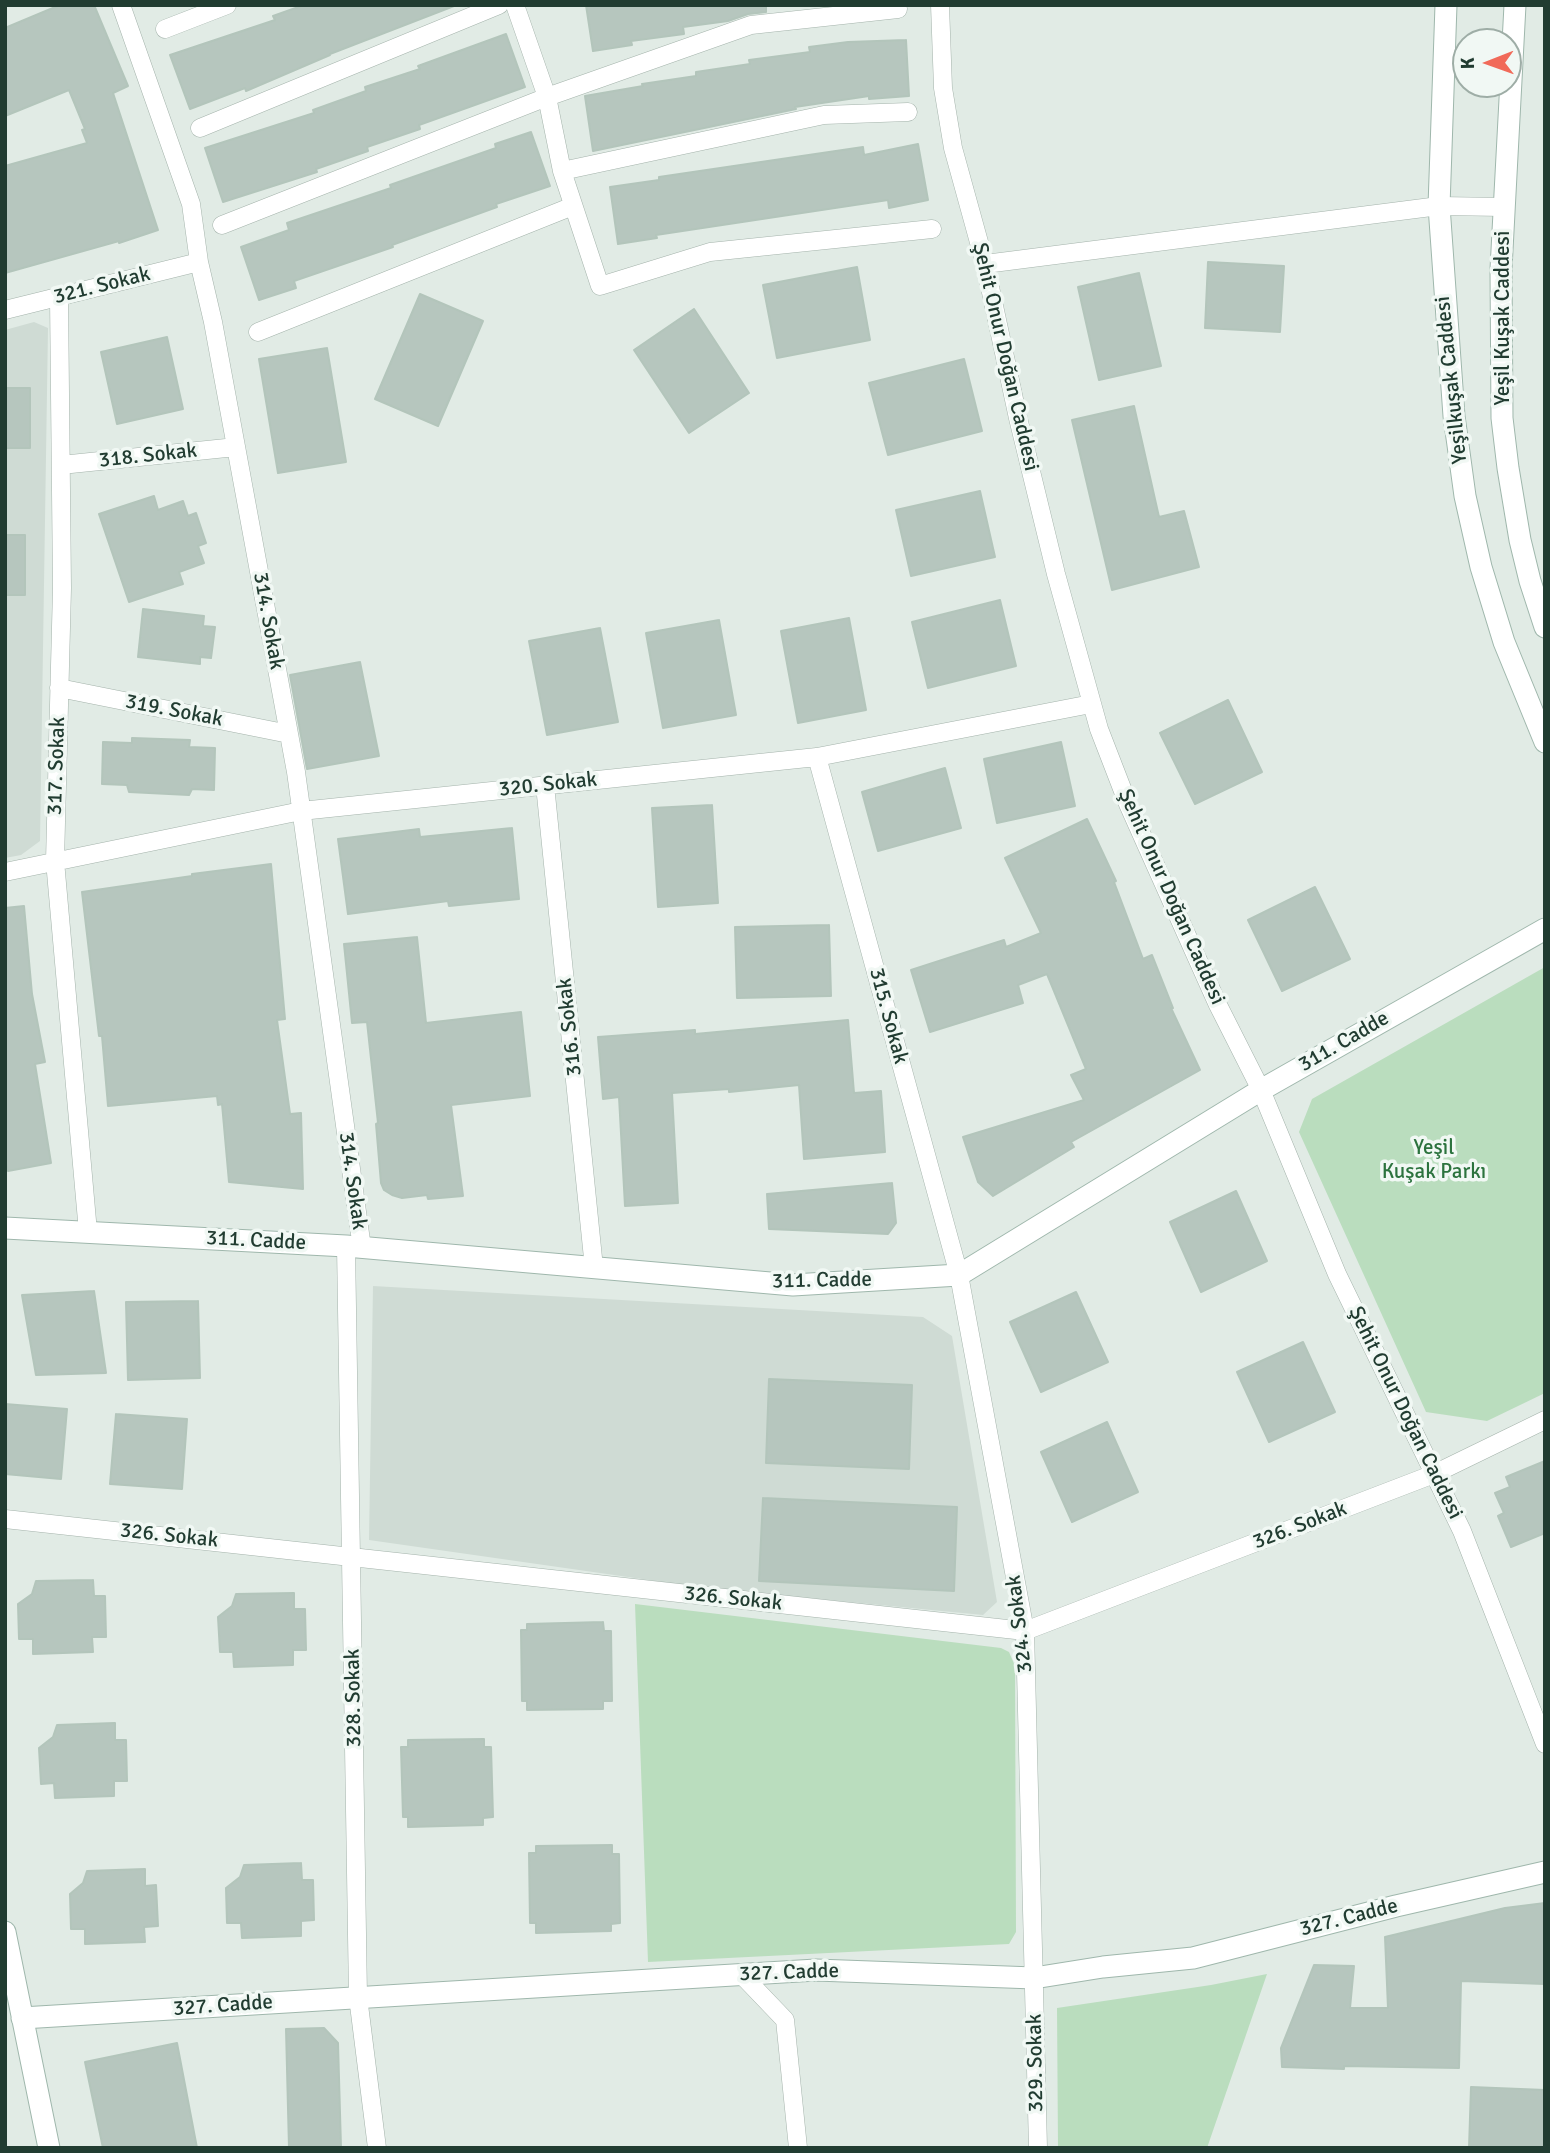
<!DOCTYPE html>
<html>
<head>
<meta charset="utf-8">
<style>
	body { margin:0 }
	#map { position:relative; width:1550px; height:2153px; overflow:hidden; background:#e1ebe5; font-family:Signika,sans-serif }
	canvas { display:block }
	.frame { position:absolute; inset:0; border:7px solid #213c31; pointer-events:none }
	.north { position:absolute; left:1452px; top:28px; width:70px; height:70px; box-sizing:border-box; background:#f1f8f4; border:2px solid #9eada6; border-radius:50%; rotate:269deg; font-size:19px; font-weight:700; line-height:28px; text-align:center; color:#213c31 }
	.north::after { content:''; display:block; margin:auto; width:24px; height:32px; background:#f16a59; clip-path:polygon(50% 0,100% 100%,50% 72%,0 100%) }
</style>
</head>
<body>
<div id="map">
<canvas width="1550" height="2153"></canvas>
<div class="frame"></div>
<div class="north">K</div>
</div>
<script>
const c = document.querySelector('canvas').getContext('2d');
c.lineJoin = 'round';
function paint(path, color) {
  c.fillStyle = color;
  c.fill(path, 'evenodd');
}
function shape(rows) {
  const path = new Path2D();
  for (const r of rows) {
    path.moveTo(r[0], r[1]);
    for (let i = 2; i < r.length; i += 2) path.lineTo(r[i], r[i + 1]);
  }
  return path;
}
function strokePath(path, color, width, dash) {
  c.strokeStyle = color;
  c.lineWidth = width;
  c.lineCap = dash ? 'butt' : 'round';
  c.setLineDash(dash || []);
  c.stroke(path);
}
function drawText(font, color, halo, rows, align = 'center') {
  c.font = font + ' Signika,sans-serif';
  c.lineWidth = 7;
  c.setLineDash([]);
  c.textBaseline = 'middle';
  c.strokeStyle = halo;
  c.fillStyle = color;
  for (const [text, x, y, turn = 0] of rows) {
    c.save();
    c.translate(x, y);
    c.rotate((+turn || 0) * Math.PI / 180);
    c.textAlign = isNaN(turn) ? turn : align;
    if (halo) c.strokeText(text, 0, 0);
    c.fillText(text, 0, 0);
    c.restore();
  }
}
const built = shape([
	[34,322,48,328,40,841,21,855,5,858,5,330],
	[373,1286,923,1317,952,1336,997,1602,983,1615,705,1588,369,1540]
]);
const green = shape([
	[1545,967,1545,1393,1487,1421,1426,1412,1299,1132,1312,1099],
	[635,1604,1001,1648,1009,1652,1015,1666,1016,1932,1009,1944,648,1962],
	[1267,1974,1207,2148,1058,2148,1057,2008,1211,1985]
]);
const building = shape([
	[60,5,94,5,128,86,113,93,158,230,119,243,119,241,5,273,5,166,87,143,82,130,85,129,69,90,5,116,5,28,60,5],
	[304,5,454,6,330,54,330,55,246,91,245,88,190,109,170,55,275,20,273,16,304,5],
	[586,5,766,5,766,12,748,14,728,21,683,27,684,34,631,41,632,45,593,51,586,5],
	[506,34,525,87,419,125,420,129,367,147,368,151,316,169,317,172,223,202,205,148,314,113,313,110,366,91,365,87,420,69,418,66,506,34],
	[906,40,909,96,869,99,869,96,795,107,796,109,593,151,585,96,643,86,642,84,696,76,696,72,750,64,749,60,810,52,809,47,848,42,906,40],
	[531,132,550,186,496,204,497,207,392,245,393,247,294,281,296,288,259,300,241,247,289,230,287,223,391,188,390,185,496,148,495,144,531,132],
	[918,144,928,200,889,208,888,200,656,235,657,238,618,244,610,187,659,180,659,177,863,147,864,155,918,144],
	[1208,262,1284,266,1280,332,1205,328,1208,262],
	[857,267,870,340,777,358,763,285,857,267],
	[1139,273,1161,366,1099,380,1078,287,1139,273],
	[420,294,483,321,438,426,375,399,420,294],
	[694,309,749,393,689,433,634,350,694,309],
	[167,337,183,409,117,424,101,352,167,337],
	[327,348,346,462,278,473,259,359,327,348],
	[964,359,982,431,888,455,869,383,964,359],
	[5,388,30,388,30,448,5,448,5,388],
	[1134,406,1159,517,1184,511,1199,567,1112,590,1072,420,1134,406],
	[980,491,995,557,911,576,896,510,980,491],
	[154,496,158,510,183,501,188,516,196,513,206,543,198,546,204,563,179,572,183,584,129,602,99,514,154,496],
	[5,535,25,535,25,595,5,595,5,535],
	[1000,600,1016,666,928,688,912,622,1000,600],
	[143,609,204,616,203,626,215,627,211,658,200,657,200,664,138,657,143,609],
	[849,618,866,710,798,723,781,631,849,618],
	[719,620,736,715,663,728,646,633,719,620],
	[600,628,618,722,547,735,529,641,600,628],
	[360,662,379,756,307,769,290,675,360,662],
	[1228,700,1262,772,1195,804,1160,733,1228,700],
	[132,738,190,740,189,747,215,748,214,790,192,789,189,795,129,792,127,785,102,784,103,742,132,743,132,738],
	[1061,742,1075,806,997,823,984,759,1061,742],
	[945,768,961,828,878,851,862,792,945,768],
	[712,805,718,903,658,907,652,808,712,805],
	[1087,819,1116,881,1114,882,1143,959,1152,955,1173,1008,1171,1008,1200,1070,1071,1142,1074,1147,993,1196,978,1182,963,1137,1084,1100,1071,1075,1086,1069,1047,974,1018,985,1023,1003,930,1032,911,970,1004,940,1006,947,1041,933,1005,858,1087,819],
	[512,828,519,899,449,906,448,901,348,914,338,839,419,829,420,837,512,828],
	[271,864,285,1019,277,1020,290,1114,301,1113,303,1189,229,1182,222,1104,218,1105,217,1096,108,1106,102,1036,99,1036,82,892,192,876,192,874,271,864],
	[1315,887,1350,959,1282,991,1248,920,1315,887],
	[24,906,32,994,45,1062,35,1064,51,1163,8,1171,5,1159,5,908,24,906],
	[829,925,831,996,737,998,735,927,829,925],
	[417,937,426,1023,521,1012,530,1096,451,1105,463,1196,428,1199,427,1195,402,1198,392,1195,384,1190,381,1183,376,1124,378,1123,367,1022,352,1023,344,944,417,937],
	[848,1020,854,1093,881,1091,885,1152,804,1159,799,1085,729,1092,729,1089,672,1093,678,1203,625,1206,619,1097,603,1099,598,1037,695,1030,695,1034,848,1020],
	[892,1183,896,1223,888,1234,769,1229,767,1194,892,1183],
	[1236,1191,1267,1261,1201,1292,1170,1222,1236,1191],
	[94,1291,106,1373,36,1375,22,1295,94,1291],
	[1076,1292,1108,1362,1041,1392,1010,1322,1076,1292],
	[198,1301,200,1378,128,1380,126,1302,198,1301],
	[1303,1342,1335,1412,1269,1442,1237,1372,1303,1342],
	[769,1379,912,1385,909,1469,766,1463,769,1379],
	[5,1404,67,1409,61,1479,5,1474,5,1404],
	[116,1414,187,1419,182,1489,110,1484,116,1414],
	[1107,1422,1138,1492,1072,1522,1041,1452,1107,1422],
	[1545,1461,1545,1533,1511,1547,1498,1516,1504,1513,1495,1493,1510,1487,1506,1477,1545,1461],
	[763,1498,957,1507,954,1591,759,1581,763,1498],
	[93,1580,94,1596,105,1596,106,1637,92,1637,93,1652,33,1654,33,1639,19,1639,18,1604,32,1594,36,1581,93,1580],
	[294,1593,294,1609,305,1609,306,1650,293,1650,293,1665,234,1667,233,1652,220,1652,218,1617,232,1606,236,1594,294,1593],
	[603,1622,604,1631,611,1631,612,1701,603,1701,603,1709,527,1710,527,1701,522,1701,521,1630,527,1630,527,1624,603,1622],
	[115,1723,115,1740,126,1740,127,1781,114,1781,114,1796,55,1798,54,1783,41,1784,39,1748,53,1737,57,1725,115,1723],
	[484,1739,484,1747,491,1747,493,1817,483,1818,483,1825,408,1827,408,1817,403,1817,401,1747,408,1747,408,1740,484,1739],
	[612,1845,612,1854,619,1854,620,1923,611,1924,611,1931,536,1933,536,1923,530,1923,529,1853,536,1853,536,1846,612,1845],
	[301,1863,302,1880,313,1880,314,1920,301,1921,301,1936,242,1938,241,1923,227,1923,226,1888,240,1877,244,1865,301,1863],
	[145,1869,145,1886,156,1885,158,1926,144,1927,145,1942,85,1944,85,1929,71,1929,70,1894,83,1883,87,1871,145,1869],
	[1545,1903,1545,1984,1461,1981,1459,2068,1344,2066,1344,2069,1282,2067,1281,2048,1314,1965,1354,1966,1350,2008,1388,2008,1385,1937,1505,1908,1545,1903],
	[324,2028,338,2043,341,2148,289,2148,286,2029,324,2028],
	[177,2043,197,2148,103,2148,85,2062,177,2043],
	[1471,2087,1545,2090,1545,2148,1469,2148,1471,2087]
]);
const street = shape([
	[121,5,191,204,199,262,213,322,296,772,362,1248],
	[515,5,547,97,562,171,600,286,710,252,932,229],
	[940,5,943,88,953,148,985,264,1018,418,1056,574,1099,729,1128,804,1218,1005,1261,1090,1337,1274,1462,1531,1545,1744],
	[165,29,227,5],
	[200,128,499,5],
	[562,171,824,115,908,112],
	[222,225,547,97,751,25,898,9],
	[985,264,1439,206,1504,207],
	[59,297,62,588,55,861,88,1232],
	[5,310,199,262],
	[258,332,573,206],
	[61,465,236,447],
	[59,688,289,734],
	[817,757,959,1275,1025,1631,1038,2148],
	[545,785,594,1268],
	[5,872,301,811,817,757,1091,704],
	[346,1246,358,1997,377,2148],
	[5,1519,1025,1631,1434,1474,1545,1420],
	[741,1974,785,2020,798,2148]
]);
const secondary = shape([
	[1446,5,1439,206,1454,416,1465,496,1481,567,1504,642,1545,742],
	[1515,5,1501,269,1502,418,1508,468,1520,540,1530,581,1545,627],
	[5,1228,346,1246,793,1285,959,1275,1261,1090,1545,929],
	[5,1932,49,2148],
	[22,2018,816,1970,1034,1978,1103,1967,1193,1958,1396,1906,1545,1872]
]);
const streetNames = [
	["321. Sokak",102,286,-14],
	["Yeşil Kuşak Caddesi",1503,318,-90],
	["Şehit Onur Doğan Caddesi",1005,357,77],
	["Yeşilkuşak Caddesi",1452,380,-96],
	["318. Sokak",148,456,-6],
	["314. Sokak",268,621,80],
	["319. Sokak",174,711,11],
	["317. Sokak",57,766,-88],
	["320. Sokak",548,785,-6],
	["Şehit Onur Doğan Caddesi",1171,897,66],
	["315. Sokak",888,1016,75],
	["316. Sokak",570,1027,-96],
	["311. Cadde",1344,1042,-30],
	["314. Sokak",352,1181,82],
	["311. Cadde",256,1241,3],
	["311. Cadde",822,1281,-1],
	["Şehit Onur Doğan Caddesi",1405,1413,64],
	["326. Sokak",1300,1526,-21],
	["326. Sokak",169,1536,6],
	["326. Sokak",733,1599,6],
	["324. Sokak",1020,1624,-97],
	["328. Sokak",354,1698,-91],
	["327. Cadde",1349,1918,-14],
	["327. Cadde",789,1973,-2],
	["327. Cadde",223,2006,-4],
	["329. Sokak",1036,2063,-91]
];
const parkNames = [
	["Yeşil",1434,1148],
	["Kuşak Parkı",1434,1172]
];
paint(built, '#cfdbd4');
paint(green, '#baddbe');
paint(building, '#b6c6be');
strokePath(building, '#b3c5bb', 2);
strokePath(street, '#a4b3ab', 19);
strokePath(secondary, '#9fb7ac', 23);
strokePath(street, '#fff', 18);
strokePath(secondary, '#fff', 21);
drawText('21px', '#213c31', '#f1f8f4', streetNames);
drawText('21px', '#2c733e', '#f1f8f4', parkNames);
</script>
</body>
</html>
